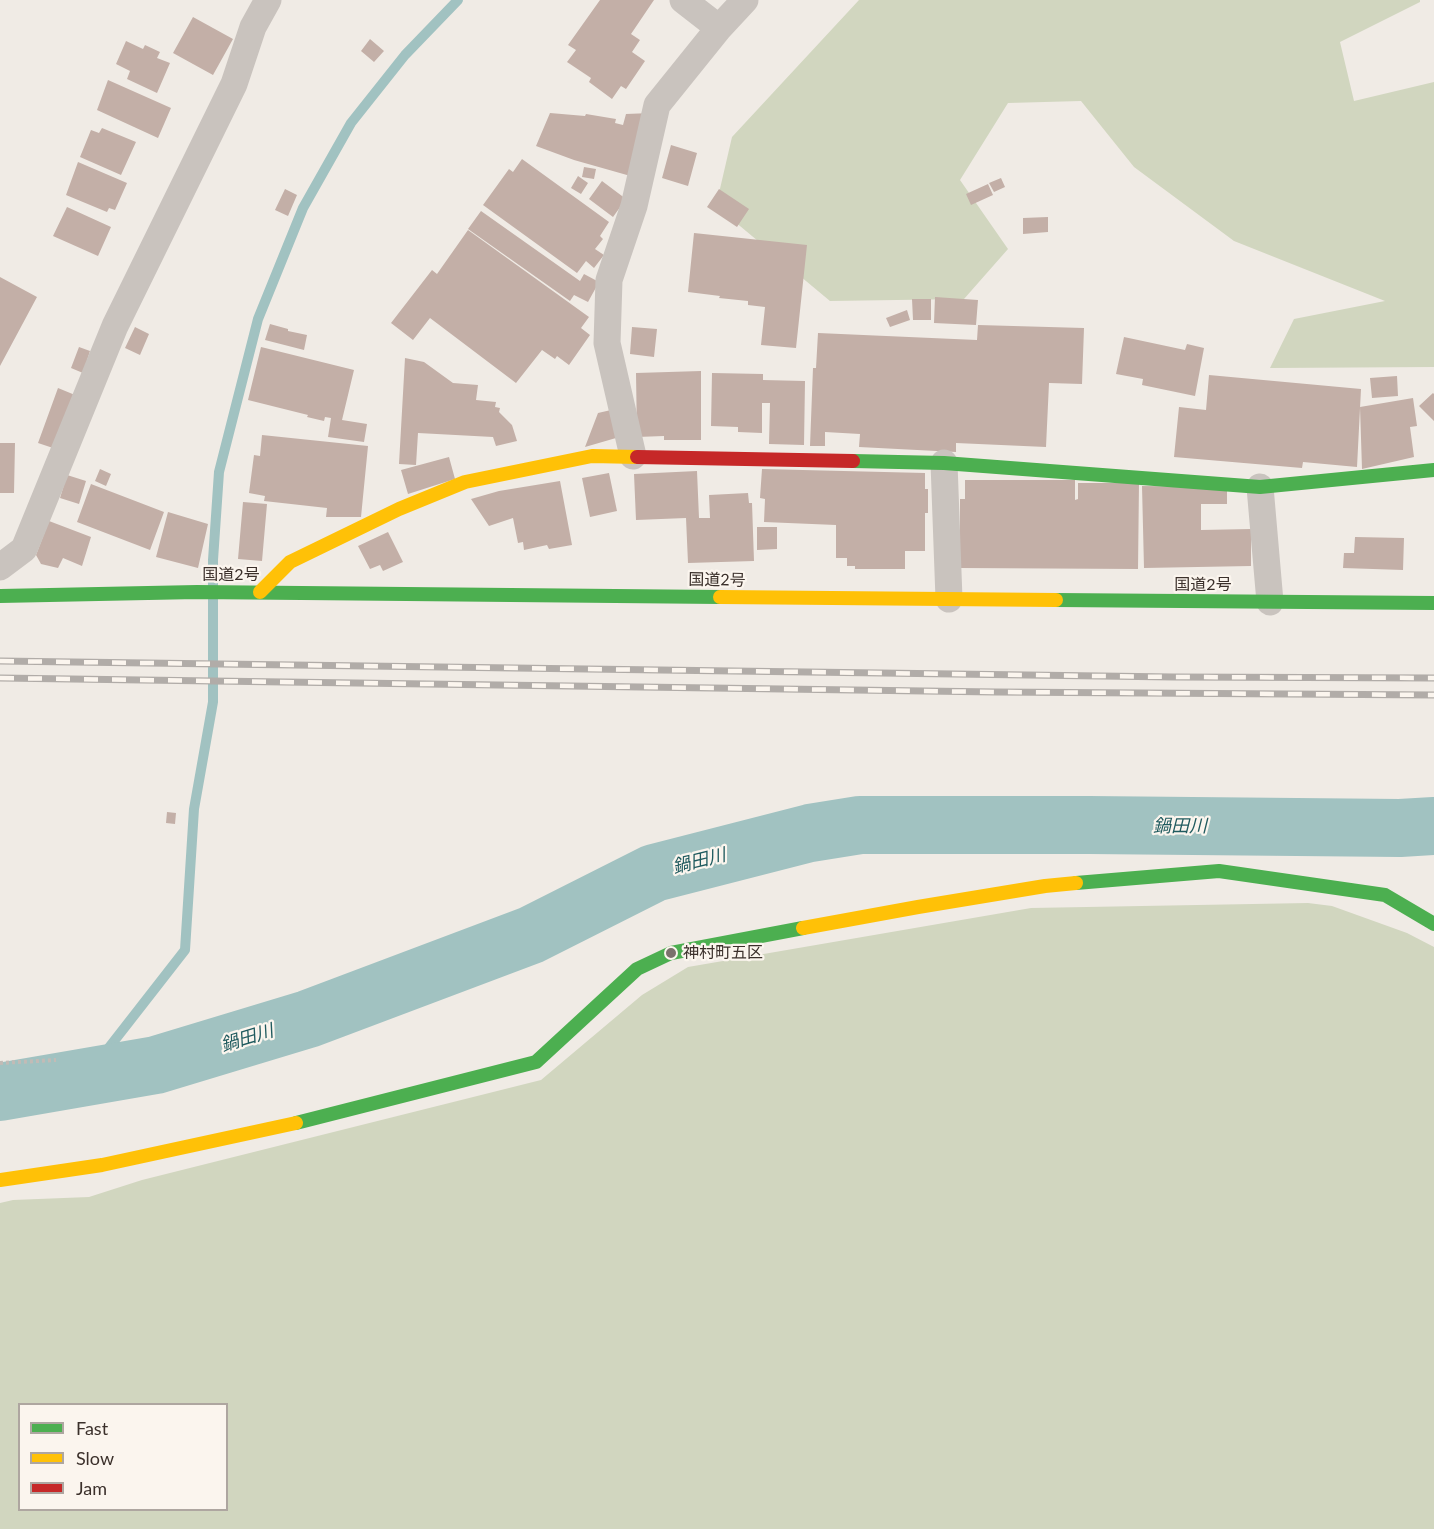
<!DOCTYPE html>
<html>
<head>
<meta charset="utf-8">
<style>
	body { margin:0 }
	#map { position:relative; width:1434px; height:1529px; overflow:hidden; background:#f0ebe5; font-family:Lato,sans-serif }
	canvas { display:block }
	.legend { position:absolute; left:18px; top:1403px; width:210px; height:108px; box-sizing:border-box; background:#fbf5ee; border:2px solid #aea6a0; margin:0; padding:8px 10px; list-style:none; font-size:18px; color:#3b302b }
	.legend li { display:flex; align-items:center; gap:12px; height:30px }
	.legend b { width:30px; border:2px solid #aea6a0 }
</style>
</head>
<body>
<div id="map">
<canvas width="1434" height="1529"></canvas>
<ul class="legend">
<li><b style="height:8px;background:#4caf50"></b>Fast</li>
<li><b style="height:8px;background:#ffc107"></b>Slow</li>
<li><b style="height:8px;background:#c62828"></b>Jam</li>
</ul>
</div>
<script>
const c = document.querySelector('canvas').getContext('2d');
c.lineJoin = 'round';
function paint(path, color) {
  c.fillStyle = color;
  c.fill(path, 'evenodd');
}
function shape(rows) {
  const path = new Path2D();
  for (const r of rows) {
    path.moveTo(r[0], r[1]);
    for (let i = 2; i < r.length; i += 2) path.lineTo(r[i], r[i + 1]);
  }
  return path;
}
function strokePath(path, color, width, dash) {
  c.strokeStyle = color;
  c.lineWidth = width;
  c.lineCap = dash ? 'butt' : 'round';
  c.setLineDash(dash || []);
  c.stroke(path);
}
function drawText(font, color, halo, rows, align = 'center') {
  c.font = font + ' Lato,"Noto Sans JP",sans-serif';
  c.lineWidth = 4.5;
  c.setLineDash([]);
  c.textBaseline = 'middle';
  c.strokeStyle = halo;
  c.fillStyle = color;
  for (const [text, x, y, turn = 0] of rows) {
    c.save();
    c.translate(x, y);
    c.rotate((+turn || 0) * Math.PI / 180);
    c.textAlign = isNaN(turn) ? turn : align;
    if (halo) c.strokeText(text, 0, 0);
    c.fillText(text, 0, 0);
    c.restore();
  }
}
const green = shape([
	[859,0,1420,0,1420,2,1340,42,1354,101,1434,82,1434,367,1270,368,1294,319,1385,301,1234,241,1134,167,1081,101,1008,103,960,180,1008,249,964,299,830,301,716,206,732,137],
	[1308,903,1332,906,1407,933,1434,947,1434,1529,0,1529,0,1203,13,1200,89,1197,142,1180,541,1080,642,995,688,967,1031,908],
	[20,1404,226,1404,226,1510,20,1510]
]);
const stream = shape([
	[86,1077,185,950,194,809,213,702,213,560,219,472,258,319,303,208,351,123,405,55,458,0]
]);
const river = shape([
	[0,1092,156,1065,308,1019,531,935,654,873,810,833,860,825,1089,825,1400,828,1434,826]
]);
const building = shape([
	[600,0,654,0,631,34,640,40,632,52,645,61,626,89,621,86,612,99,589,82,591,78,567,62,576,50,568,45],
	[193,17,233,39,213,75,173,53],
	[370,39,384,51,374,62,361,51],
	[126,41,143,49,145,45,160,52,157,58,170,63,157,93,127,79,130,71,116,64],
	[108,80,171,108,158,138,97,110],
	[550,113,585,116,586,114,616,119,615,123,623,125,626,114,651,113,634,177,574,160,536,146],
	[102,128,136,142,121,175,80,157,91,130,99,133],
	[671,145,697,153,688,186,662,178],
	[522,159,609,222,600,236,603,239,595,249,604,255,594,268,586,261,577,273,483,205,509,169,513,172],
	[78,162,127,183,115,210,109,208,107,212,66,195],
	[584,167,596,169,594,179,582,177],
	[578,176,588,183,581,194,571,188],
	[1001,178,1005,187,994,192,989,183],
	[602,181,626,199,613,217,589,199],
	[988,184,993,195,971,205,966,194],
	[285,189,297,195,288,216,275,210],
	[719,189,749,209,737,227,707,207],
	[67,207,111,227,98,256,53,236],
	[481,211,580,281,584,274,599,282,588,302,574,295,570,301,468,229],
	[1048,217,1048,232,1023,234,1023,218],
	[468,230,589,317,581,328,590,335,569,365,557,356,555,359,542,350,516,383,430,318,413,340,391,323,432,270,437,274],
	[694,233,807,245,796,348,761,345,765,307,748,305,748,301,719,298,720,296,688,292],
	[0,277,37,297,0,366],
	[935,297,978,300,976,325,934,323],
	[912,299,931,299,931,320,913,320],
	[907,310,910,320,890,327,886,318],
	[270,324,288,329,288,331,307,335,304,350,265,340],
	[978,325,1084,328,1082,384,1049,383,1046,447,956,443,956,452,859,447,860,434,825,432,825,446,810,446,813,368,816,368,818,333,977,340],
	[135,327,149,334,140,355,125,348],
	[632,327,657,329,654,357,630,354],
	[1124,337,1185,350,1187,344,1204,348,1195,396,1142,385,1143,379,1116,374],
	[79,347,90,351,83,373,71,368],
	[261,347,354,370,342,420,367,424,364,442,328,437,331,418,325,417,324,421,307,417,308,415,248,400],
	[405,358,424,362,453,383,478,385,476,400,496,402,495,407,500,408,499,412,512,425,517,441,496,446,493,437,418,433,416,465,399,464],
	[701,371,701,440,664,440,664,436,637,437,636,373],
	[712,373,763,374,763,380,805,381,804,445,769,444,770,403,762,403,762,433,738,432,738,427,711,426],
	[1209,375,1361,389,1357,467,1303,462,1302,468,1174,457,1179,407,1206,410],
	[1397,376,1398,396,1372,398,1370,378],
	[58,388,75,395,53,448,38,443],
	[1433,393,1434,394,1434,421,1419,406],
	[1413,398,1417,426,1410,427,1414,457,1362,469,1360,407],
	[611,410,616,438,585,447,598,413],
	[262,435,368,446,361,517,326,517,327,508,264,501,265,496,249,493,254,455,260,456],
	[0,443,15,443,14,493,0,493],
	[449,457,455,479,408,494,401,470],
	[100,469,111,474,106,486,95,481],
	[762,469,925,473,925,489,928,489,928,513,925,513,925,551,905,551,905,569,855,569,855,566,847,566,847,558,836,558,836,525,764,522,765,499,760,498],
	[697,471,699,518,710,518,709,495,748,493,749,503,752,503,754,561,688,563,686,518,636,520,634,474],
	[609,473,617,511,590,517,582,478],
	[67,475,86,481,79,504,60,498],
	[965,480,1075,480,1075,500,1078,499,1078,483,1139,483,1138,569,960,568,960,499,965,499],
	[560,481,572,545,549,549,547,545,524,550,523,542,518,543,513,518,489,526,471,499,499,491],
	[91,484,164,512,150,550,77,522],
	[1142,486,1227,487,1227,504,1201,504,1201,530,1251,529,1251,566,1144,568],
	[243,502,267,504,262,561,238,559],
	[168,512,208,524,198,568,156,557],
	[49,521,91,537,82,566,63,558,58,568,41,564,36,555],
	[757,527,777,527,777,549,757,550],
	[388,532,403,562,383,571,380,565,370,569,358,546],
	[1355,537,1404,538,1403,570,1343,568,1344,553,1354,553],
	[167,812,176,813,175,824,166,823]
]);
const path = shape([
	[0,1063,56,1060]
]);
const street = shape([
	[683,0,719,28],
	[633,456,607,343,609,280,634,206,657,105,719,28,745,0],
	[944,463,949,599],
	[1260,487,1270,602],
	[0,567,24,549,115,326,234,84,253,27,268,0]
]);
const fast = shape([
	[853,461,944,463,1260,487,1434,470],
	[0,596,197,592,720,597],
	[1056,600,1434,603],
	[1076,883,1219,871,1385,895,1434,924],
	[296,1123,536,1062,637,969,671,953,803,928]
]);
const slow = shape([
	[260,592,290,562,399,509,465,482,592,456,637,457],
	[720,597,1056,600],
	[803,928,918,907,1045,886,1076,883],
	[0,1180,102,1165,296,1123]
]);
const jam = shape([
	[637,457,853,461]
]);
const rail = shape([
	[0,661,1174,677,1434,678],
	[0,678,996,692,1434,695]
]);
const markers = [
	[671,953,6,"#7a716c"]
];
const streetNames = [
	["国道2号",231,575],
	["国道2号",717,580,1],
	["国道2号",1203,585]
];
const poiNames = [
	["神村町五区",683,953]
];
const waterNames = [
	["鍋田川",1180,826],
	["鍋田川",699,861,-14],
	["鍋田川",247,1038,-17]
];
paint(green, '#d1d6bf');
strokePath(stream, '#a1c2c1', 10);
strokePath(river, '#a1c2c1', 58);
paint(building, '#c3afa7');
strokePath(path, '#c2bbb6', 4, [3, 3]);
strokePath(street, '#c9c3be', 27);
strokePath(fast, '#4caf50', 14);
strokePath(slow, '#ffc107', 14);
strokePath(jam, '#c62828', 14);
strokePath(rail, '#b1aca8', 7);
strokePath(rail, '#fbf5ee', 4.5, [14]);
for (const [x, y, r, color] of markers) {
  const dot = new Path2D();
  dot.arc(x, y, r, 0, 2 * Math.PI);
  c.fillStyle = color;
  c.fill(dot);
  strokePath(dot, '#fbf5ee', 2);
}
drawText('16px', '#3b302b', '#fbf5ee', streetNames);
drawText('16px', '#3b302b', '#fbf5ee', poiNames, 'left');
drawText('italic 18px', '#1f5a5e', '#fbf5ee', waterNames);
</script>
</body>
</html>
